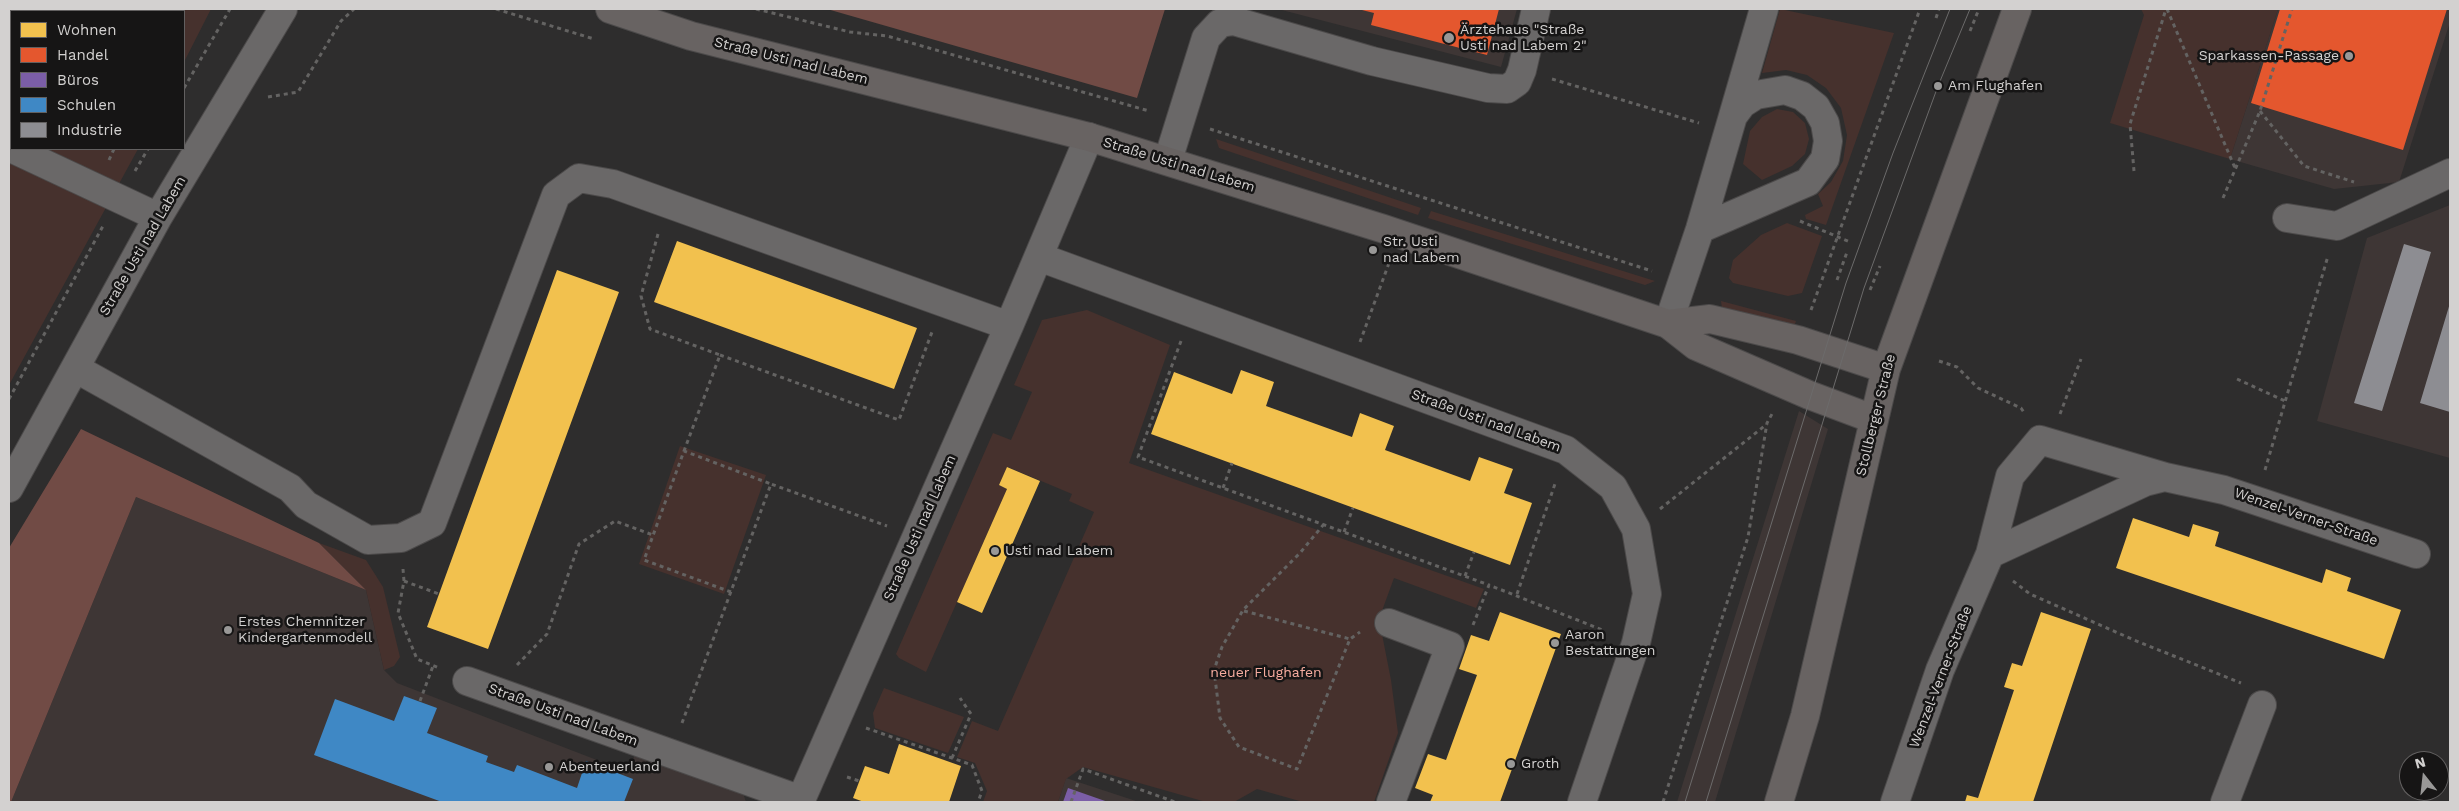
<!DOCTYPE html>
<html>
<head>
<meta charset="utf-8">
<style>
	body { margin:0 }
	#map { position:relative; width:2459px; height:811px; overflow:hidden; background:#2e2d2d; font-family:"Work Sans",sans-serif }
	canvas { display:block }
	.frame { position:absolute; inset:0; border:10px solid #d3d1d0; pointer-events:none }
	.legend { position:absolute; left:10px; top:10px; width:175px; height:140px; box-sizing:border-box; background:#161515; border:1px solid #626060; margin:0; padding:6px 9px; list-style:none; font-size:15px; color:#d3d1d0 }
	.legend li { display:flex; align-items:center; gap:10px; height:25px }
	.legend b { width:25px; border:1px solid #626060 }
	.north { position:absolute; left:2399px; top:751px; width:50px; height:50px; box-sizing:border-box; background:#161515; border:1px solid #626060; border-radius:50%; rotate:344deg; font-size:14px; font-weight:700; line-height:20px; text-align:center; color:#d3d1d0 }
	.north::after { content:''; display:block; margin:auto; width:18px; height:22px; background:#999897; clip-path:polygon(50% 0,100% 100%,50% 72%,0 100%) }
</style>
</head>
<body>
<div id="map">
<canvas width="2459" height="811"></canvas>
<div class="frame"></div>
<ul class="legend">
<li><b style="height:14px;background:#f2c14e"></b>Wohnen</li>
<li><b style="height:14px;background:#e4572e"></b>Handel</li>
<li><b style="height:14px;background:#7b5ea7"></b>Büros</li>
<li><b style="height:14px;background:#3f88c5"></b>Schulen</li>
<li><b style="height:14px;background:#8d8d92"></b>Industrie</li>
</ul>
<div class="north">N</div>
</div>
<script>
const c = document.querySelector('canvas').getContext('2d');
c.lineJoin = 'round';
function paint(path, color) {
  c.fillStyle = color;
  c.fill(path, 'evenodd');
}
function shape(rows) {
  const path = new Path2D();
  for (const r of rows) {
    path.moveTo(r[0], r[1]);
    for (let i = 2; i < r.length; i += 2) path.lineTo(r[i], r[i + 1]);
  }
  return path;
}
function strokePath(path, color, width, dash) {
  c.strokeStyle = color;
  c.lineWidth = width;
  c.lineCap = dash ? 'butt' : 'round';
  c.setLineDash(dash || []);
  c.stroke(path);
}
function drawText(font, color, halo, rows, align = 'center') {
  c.font = font + ' "Work Sans",sans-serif';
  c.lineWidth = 5;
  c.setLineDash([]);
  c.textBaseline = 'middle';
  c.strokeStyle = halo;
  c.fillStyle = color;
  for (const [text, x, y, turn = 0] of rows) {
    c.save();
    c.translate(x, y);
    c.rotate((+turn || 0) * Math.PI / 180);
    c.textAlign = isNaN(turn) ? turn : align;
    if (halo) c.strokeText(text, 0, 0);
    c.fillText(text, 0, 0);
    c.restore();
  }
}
const built = shape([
	[1278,9,1517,9,1501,67],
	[2278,9,2450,9,2450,22,2399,182,2334,189,2230,159],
	[2450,205,2450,458,2317,421,2367,238],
	[1799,411,1828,429,1715,802,1677,802],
	[136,497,366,590,384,670,397,683,628,772,636,752,743,793,746,802,11,802],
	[1066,778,1139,802,1058,802]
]);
const green = shape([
	[9,9,211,9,184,62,184,11,11,11,11,149,138,149,9,385],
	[1780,9,1894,33,1826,225,1806,219,1805,215,1823,206,1818,194,1831,182,1843,161,1847,135,1841,108,1826,88,1807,75,1786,70,1762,73],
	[2141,9,2278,9,2230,159,2110,123,2144,15],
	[1777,109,1793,112,1805,123,1809,139,1805,154,1792,166,1762,180,1743,164,1750,131,1762,117],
	[1216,139,1421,208,1418,215,1219,148],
	[1431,211,1655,281,1645,285,1428,218],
	[1787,223,1822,236,1802,293,1788,296,1733,283,1729,278,1733,260,1761,235],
	[1721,301,1796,321,1794,327,1722,308],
	[1087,310,1170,345,1129,463,1484,589,1476,608,1394,578,1379,619,1391,680,1398,733,1374,802,1303,802,1257,789,1234,802,1206,802,1083,767,1066,779,1058,802,983,802,987,791,975,763,957,757,972,721,998,731,1094,512,1069,501,1072,494,1008,467,999,485,1007,489,926,672,899,658,896,654,993,433,1011,440,1032,392,1014,385,1042,320],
	[680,446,766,475,724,594,639,564],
	[319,543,366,560,383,587,400,657,394,666,384,670,366,590],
	[884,688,964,717,948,753,875,728,873,713]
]);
const forest = shape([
	[827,9,1165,9,1137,98],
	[81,429,319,543,366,590,136,497,11,802,9,802,9,548]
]);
const homes = shape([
	[677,241,917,328,894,389,654,302],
	[557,270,619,292,488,649,427,627],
	[1241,370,1274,382,1266,406,1352,437,1360,413,1394,426,1385,450,1470,481,1479,457,1513,469,1504,493,1532,503,1510,565,1151,434,1174,372,1232,394],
	[1007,467,1040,481,982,613,957,602,1007,489,999,485],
	[2133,518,2189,537,2193,524,2219,532,2215,546,2322,583,2326,569,2351,578,2347,591,2401,610,2384,659,2116,568],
	[1500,612,1561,634,1500,802,1430,802,1433,795,1415,788,1428,754,1446,760,1477,675,1459,669,1471,635,1489,641],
	[2041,612,2091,629,2033,802,1965,802,1967,795,1978,798,2014,690,2004,687,2012,663,2022,666],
	[899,744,961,766,949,802,864,802,853,798,865,766,889,774]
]);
const shops = shape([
	[1358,9,1499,9,1487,55,1371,25,1374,13],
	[2280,9,2447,9,2403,150,2251,103]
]);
const offices = shape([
	[1068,788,1108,802,1063,802]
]);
const schools = shape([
	[404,696,437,708,427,733,488,756,486,762,514,772,517,765,577,788,586,761,633,779,624,802,442,802,314,755,335,699,394,721]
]);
const industry = shape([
	[2404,244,2431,252,2382,411,2354,403],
	[2450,303,2450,412,2420,403]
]);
const path = shape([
	[496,9,594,39],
	[756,9,850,32,887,36,1149,111],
	[2167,9,2235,168],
	[178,11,180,9],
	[1936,18,1939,9],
	[1970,31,1979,9],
	[1552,79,1699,123],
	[184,88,230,9],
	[268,97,298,92,341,21,354,9],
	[2260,111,2304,166,2354,182],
	[1210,129,1652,271],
	[109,160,114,149],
	[135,171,148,149],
	[2134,171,2130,124,2166,9],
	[2223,198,2260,111,2292,9],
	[1800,221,1850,242],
	[658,234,641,296,650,329,720,355,684,451],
	[1837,280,1847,252],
	[1870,290,1880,266],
	[1811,310,1920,9],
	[1181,341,1138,457,1489,585],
	[1360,342,1389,263],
	[720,355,899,420,932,332],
	[1939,361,1957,367,1978,388,2021,408,2025,414],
	[2237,379,2285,401],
	[9,399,103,226],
	[2060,414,2081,359],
	[2265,470,2328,256],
	[1223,488,1232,463],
	[1660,509,1767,424],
	[1324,524,1300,553,1243,610,1222,647,1214,670,1220,718,1239,747,1297,769,1350,639,1360,632],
	[1344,532,1353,508],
	[403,569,404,581,398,613,417,659,439,668],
	[1465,576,1474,552],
	[404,581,439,594],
	[2013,581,2030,594,2134,640,2241,683],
	[731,592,644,560,684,451,771,484],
	[1517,594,1556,481],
	[1244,611,1350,639],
	[1473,625,1489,585,1605,631],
	[517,665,547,634,579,544,615,521,653,535],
	[420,701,433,666],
	[682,723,771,484,887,526],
	[866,728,972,765,982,791,978,802],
	[952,758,971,714,960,698],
	[847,777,859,781],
	[1071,802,1083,769,1175,802],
	[1663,802,1748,537,1767,423,1772,414]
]);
const minor = shape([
	[1733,116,1764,9],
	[13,149,158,217],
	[1168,160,1206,38,1220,23,1234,21,1372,61,1488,88,1507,89,1517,82,1522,70,1536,9],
	[2287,218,2337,226,2450,173],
	[1039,257,1566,450,1613,487,1636,529,1647,594,1636,643,1582,802],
	[1668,324,1700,229,1733,116,1742,104,1756,95,1785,90,1802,96,1816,107,1825,123,1828,141,1825,159,1808,182,1700,229],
	[75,368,290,488,306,505,368,540,401,538,432,523,556,195,579,178,613,184,1009,326],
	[9,488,158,217,283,9],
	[1990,554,2010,476,2040,440,2165,477],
	[1389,623,1450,646,1391,802],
	[467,681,801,800],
	[800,802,1009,326,1089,137],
	[1895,802,1940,670,1990,554,2145,482,2165,477,2224,490,2416,554],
	[2225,802,2262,705]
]);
const major = shape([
	[610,9,691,36,1089,137,1384,229,1668,324,1696,346,1809,395,1873,419],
	[1668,324,1710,319,1798,340,1886,369],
	[1779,802,1805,716,1886,369,2017,9]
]);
const tram = shape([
	[1685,802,1846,283,1893,153,1950,9],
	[1706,802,1864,288,1938,86,1970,9]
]);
const markers = [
	[1449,38,6,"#999897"],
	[2349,56,5,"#999897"],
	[1938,86,5,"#999897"],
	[1373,250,5,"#999897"],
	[995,551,5,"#999897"],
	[228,630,5,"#999897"],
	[1555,643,5,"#999897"],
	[1511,764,5,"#999897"],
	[549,767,5,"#999897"]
];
const poiNames = [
	["Ärztehaus \"Straße",1460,30],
	["Usti nad Labem 2\"",1460,46],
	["Sparkassen-Passage",2339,56,"right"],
	["Am Flughafen",1948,86],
	["Str. Usti",1383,242],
	["nad Labem",1383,258],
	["Usti nad Labem",1005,551],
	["Erstes Chemnitzer",238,622],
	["Kindergartenmodell",238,638],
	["Aaron",1565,635],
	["Bestattungen",1565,651],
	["Groth",1521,764],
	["Abenteuerland",559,767]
];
const streetNames = [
	["Straße Usti nad Labem",791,61,14],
	["Straße Usti nad Labem",1179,165,17],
	["Straße Usti nad Labem",143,246,-60],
	["Stollberger Straße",1876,415,-76],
	["Straße Usti nad Labem",1486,421,20],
	["Wenzel-Verner-Straße",2306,517,19],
	["Straße Usti nad Labem",920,528,-66],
	["Wenzel-Verner-Straße",1941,677,-69],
	["Straße Usti nad Labem",563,715,20]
];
const parkNames = [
	["neuer Flughafen",1266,673]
];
paint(built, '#3e3635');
paint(green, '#46312d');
paint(forest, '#714b45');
paint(homes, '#f2c14e');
paint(shops, '#e4572e');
paint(offices, '#7b5ea7');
paint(schools, '#3f88c5');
paint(industry, '#8d8d92');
strokePath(minor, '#4c4a4a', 30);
strokePath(major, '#4c4a4a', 30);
strokePath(path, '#646362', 3, [4, 4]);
strokePath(minor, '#6a6868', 28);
strokePath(major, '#686362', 28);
strokePath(tram, '#6c6b6b', 1);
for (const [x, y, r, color] of markers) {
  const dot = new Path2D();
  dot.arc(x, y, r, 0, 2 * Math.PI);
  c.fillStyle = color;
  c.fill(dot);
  strokePath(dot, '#161515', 2);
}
drawText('14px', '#d3d1d0', '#161515', poiNames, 'left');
drawText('14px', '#d3d1d0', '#161515', streetNames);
drawText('14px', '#f6ac9f', '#161515', parkNames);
</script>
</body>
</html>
